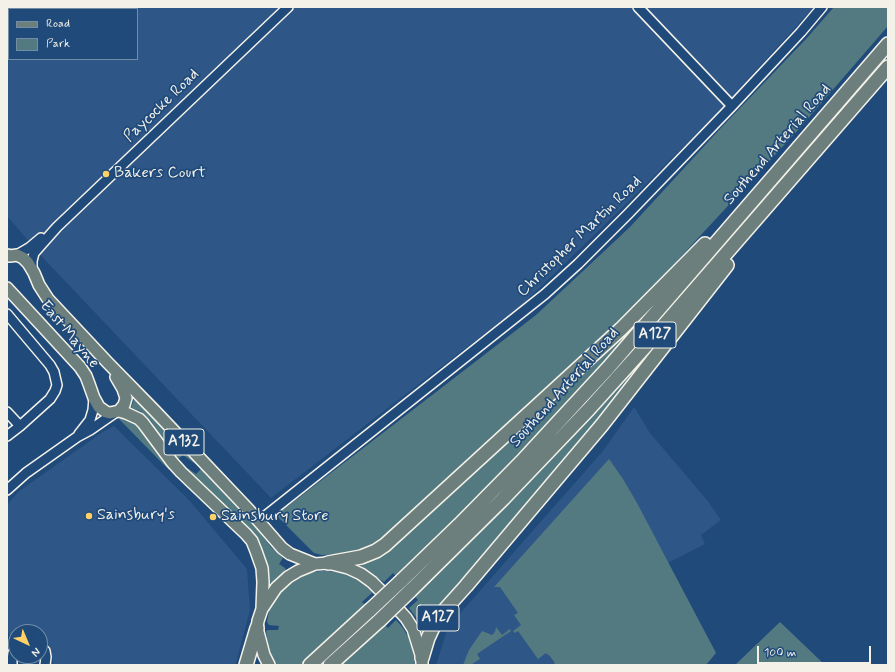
<!DOCTYPE html>
<html>
<head>
<meta charset="utf-8">
<style>
	body { margin:0 }
	#map { position:relative; width:895px; height:672px; overflow:hidden; background:#1f4a7a; font-family:Mynerve,sans-serif }
	canvas { display:block }
	.frame { position:absolute; inset:0; border:8px solid #f4f1e8; pointer-events:none }
	.legend { position:absolute; left:8px; top:8px; width:130px; height:52px; box-sizing:border-box; background:#1f4a7a; border:1px solid #748da6; margin:0; padding:5px 7px; list-style:none; font-size:12px; color:#f4f1e8 }
	.legend li { display:flex; align-items:center; gap:8px; height:20px }
	.legend b { width:20px; border:1px solid #748da6 }
	.north { position:absolute; left:8px; top:624px; width:40px; height:40px; box-sizing:border-box; background:#1f4a7a; border:1px solid #748da6; border-radius:50%; rotate:136deg; font-size:11px; font-weight:700; line-height:16px; text-align:center; color:#f4f1e8 }
	.north::after { content:''; display:block; margin:auto; width:14px; height:18px; background:#ffd166; clip-path:polygon(50% 0,100% 100%,50% 72%,0 100%) }
	.scale { position:absolute; left:757px; top:646px; width:114px; height:18px; box-sizing:border-box; border:2px solid #f4f1e8; border-top:0; padding-left:5px; font-size:12px; line-height:14px; white-space:nowrap; color:#f4f1e8; -webkit-text-stroke:3px #1f4a7a; paint-order:stroke }
</style>
</head>
<body>
<div id="map">
<canvas width="895" height="672"></canvas>
<div class="frame"></div>
<ul class="legend">
<li><b style="height:5px;background:#6c7f7c"></b>Road</li>
<li><b style="height:11px;background:#547a81"></b>Park</li>
</ul>
<div class="north">N</div>
<div class="scale">100 m</div>
</div>
<script>
const c = document.querySelector('canvas').getContext('2d');
c.lineJoin = 'round';
function paint(path, color) {
  c.fillStyle = color;
  c.fill(path, 'evenodd');
}
function shape(rows) {
  const path = new Path2D();
  for (const r of rows) {
    path.moveTo(r[0], r[1]);
    for (let i = 2; i < r.length; i += 2) path.lineTo(r[i], r[i + 1]);
  }
  return path;
}
function strokePath(path, color, width, dash) {
  c.strokeStyle = color;
  c.lineWidth = width;
  c.lineCap = dash ? 'butt' : 'round';
  c.setLineDash(dash || []);
  c.stroke(path);
}
function drawText(font, color, halo, rows, align = 'center') {
  c.font = font + ' Mynerve,sans-serif';
  c.lineWidth = 3.5;
  c.setLineDash([]);
  c.textBaseline = 'middle';
  c.strokeStyle = halo;
  c.fillStyle = color;
  for (const [text, x, y, turn = 0] of rows) {
    c.save();
    c.translate(x, y);
    c.rotate((+turn || 0) * Math.PI / 180);
    c.textAlign = isNaN(turn) ? turn : align;
    if (halo) c.strokeText(text, 0, 0);
    c.fillText(text, 0, 0);
    c.restore();
  }
}
const built = shape([
	[7,7,814,7,795,28,710,120,615,215,523,304,271,498,45,260,7,216],
	[9,9,137,9,137,59,9,59],
	[634,407,650,433,707,500,721,520,701,535,705,544,668,563,716,653,706,665,436,665,448,627,603,451],
	[114,426,189,500,247,569,250,610,236,663,234,665,52,665,53,663,50,647,44,639,40,638,40,632,16,632,16,637,10,635,7,631,7,505,18,492,104,431]
]);
const green = shape([
	[834,7,888,7,888,26,798,130,640,301,581,357,488,440,392,530,378,542,363,550,346,554,322,555,314,553,275,514,288,506,536,315,630,227,719,130,806,39],
	[689,302,624,391,508,530,440,605,429,621,418,620,409,608,418,600,413,594],
	[643,314,645,316,633,333,630,332,610,359,548,427,398,578,393,573,384,582,357,565,356,564],
	[134,399,195,462,194,463,183,455,177,460,164,444,151,421,147,417,140,411,131,408],
	[119,419,123,419,132,421,138,424,171,468,169,470],
	[609,459,623,479,637,503,716,653,706,665,552,665,555,663,549,655,548,655,546,653,538,659,518,631,515,633,513,631,521,625,514,615,518,613,500,587,494,587],
	[184,466,196,474,201,469,254,525,271,547,283,558,279,564,285,568,286,570,272,583,267,582,264,560,183,468],
	[321,571,329,571,346,574,361,580,367,585,373,592,362,602,367,607,304,665,276,665,270,653,268,645,266,631,268,630,278,630,279,626,269,625,267,622,269,611,272,604,280,593,293,581,301,576,311,572],
	[396,620,403,628,407,635,409,635,414,651,415,665,336,665,383,623,388,628],
	[780,622,825,665,735,665],
	[496,627,502,635,510,629,511,631,477,654,480,659,472,664,472,665,463,665,469,650,482,631,492,635,495,632]
]);
const minor = shape([
	[638,7,732,106],
	[17,255,29,248,41,238],
	[32,268,32,261,34,253,41,245,57,227,288,7],
	[7,314,50,365,54,372,57,385,55,391,50,399,20,426,7,436],
	[7,412,20,426],
	[79,434,90,420,93,410,94,398],
	[7,490,26,473,77,437,90,430,116,412],
	[259,521,545,294,578,264,628,214,732,106,801,32,822,7],
	[40,646,45,651,46,657,45,665],
	[12,665,12,660,13,653,16,648]
]);
const major = shape([
	[7,255,10,256,17,255,23,258,28,263,34,273,39,285,48,299,108,363,154,410,249,510,282,548,290,554,315,564],
	[7,288,80,367,86,376,89,384,94,398,99,407,106,412,110,413,119,411,126,413,139,419,143,423,172,462,181,472,246,534,252,541,256,551,262,568,263,582,262,609],
	[116,377,123,389,126,398,124,405,119,411],
	[269,665,264,655,257,628,258,621,262,609,276,588,288,577,298,571,315,564,328,563,348,568,361,574,372,582,385,595,406,618,413,629,422,658,422,665]
]);
const highway = shape([
	[328,563,361,557,376,551,385,545,621,329,705,244],
	[401,581,459,525,524,459,608,368,888,44],
	[410,591,503,499,589,409,644,348,888,67],
	[422,658,428,638,435,623,440,615,466,586,602,425,727,265],
	[246,665,257,628],
	[310,665,370,610],
	[330,665,380,620]
]);
const highwayBridge = shape([
	[370,610,401,581],
	[380,620,410,591]
]);
const markers = [
	[106,174,4,"#ffd166"],
	[89,516,4,"#ffd166"],
	[213,517,4,"#ffd166"]
];
const shields = [
	[655,335,42],
	[184,442,40],
	[438,618,42]
];
const shieldNames = [
	["A127",655,335],
	["A132",184,442],
	["A127",438,618]
];
const streetNames = [
	["Paycocke Road",162,106,-44],
	["Southend Arterial Road",778,145,-49],
	["Christopher Martin Road",580,237,-44],
	["East Mayne",69,335,50],
	["Southend Arterial Road",565,388,-48]
];
const poiNames = [
	["Bakers Court",114,174],
	["Sainsbury's",97,516],
	["Sainsbury Store",221,517]
];
paint(built, '#2e5686');
paint(green, '#547a81');
strokePath(minor, '#f4f1e8', 12);
strokePath(major, '#f4f1e8', 14);
strokePath(highway, '#f4f1e8', 16);
strokePath(minor, '#1f4a7a', 9);
strokePath(major, '#6c7f7c', 11);
strokePath(highway, '#6c7f7c', 13);
strokePath(highwayBridge, '#f4f1e8', 16, []);
strokePath(highwayBridge, '#6c7f7c', 13);
for (const [x, y, r, color] of markers) {
  const dot = new Path2D();
  dot.arc(x, y, r, 0, 2 * Math.PI);
  c.fillStyle = color;
  c.fill(dot);
  strokePath(dot, '#1f4a7a', 1.5);
}
for (const [x, y, w] of shields) {
  const box = new Path2D();
  box.roundRect(x - w / 2, y - 13, w, 26, 3);
  c.fillStyle = '#1f4a7a';
  c.fill(box);
  strokePath(box, '#f4f1e8', 1);
}
drawText('bold 15px', '#f4f1e8', null, shieldNames);
drawText('16px', '#f4f1e8', '#1f4a7a', streetNames);
drawText('16px', '#f4f1e8', '#1f4a7a', poiNames, 'left');
</script>
</body>
</html>
